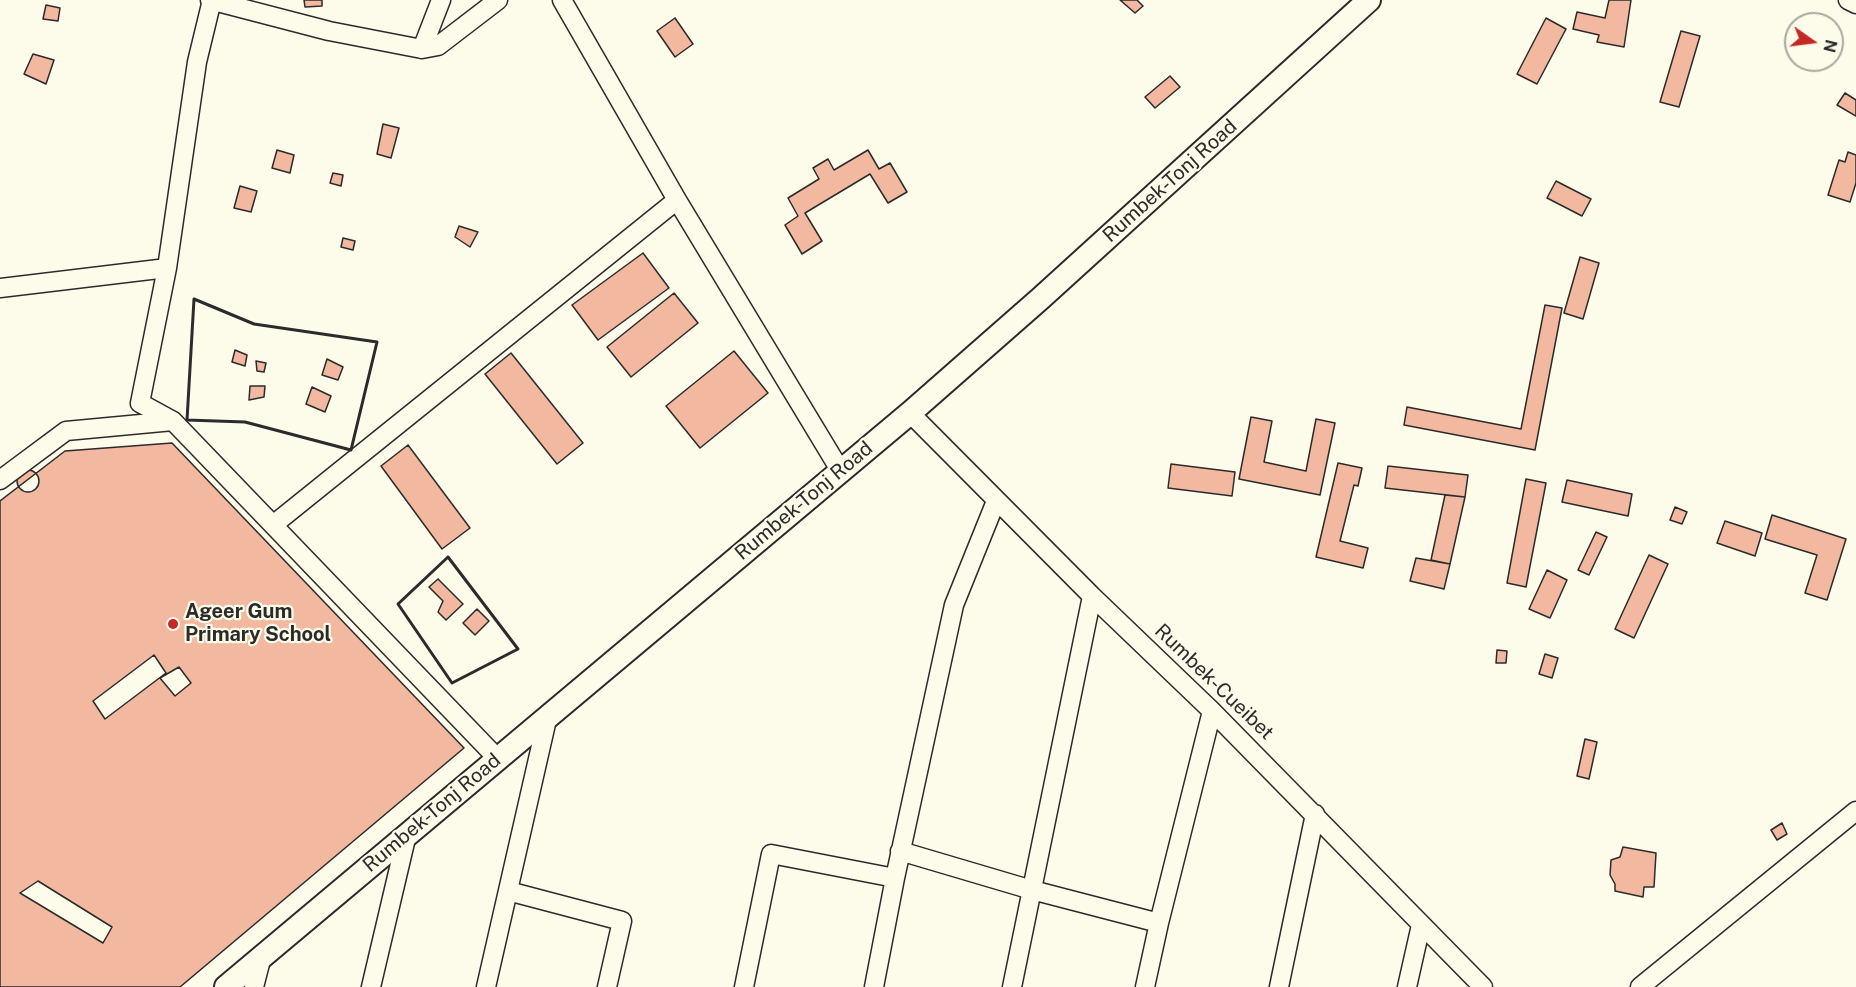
<!DOCTYPE html>
<html>
<head>
<meta charset="utf-8">
<style>
	body { margin:0 }
	#map { position:relative; width:1856px; height:987px; overflow:hidden; background:#fdfbea; font-family:"Public Sans",sans-serif }
	canvas { display:block }
	.north { position:absolute; left:1784px; top:12px; width:60px; height:60px; box-sizing:border-box; background:#fdfbea; border:2px solid #a9a89e; border-radius:50%; rotate:104deg; font-size:16px; font-weight:700; line-height:24px; text-align:center; color:#2b2b2b }
	.north::after { content:''; display:block; margin:auto; width:21px; height:27px; background:#c62828; clip-path:polygon(50% 0,100% 100%,50% 72%,0 100%) }
</style>
</head>
<body>
<div id="map">
<canvas width="1856" height="987"></canvas>
<div class="north">N</div>
</div>
<script>
const c = document.querySelector('canvas').getContext('2d');
c.lineJoin = 'round';
function paint(path, color) {
  c.fillStyle = color;
  c.fill(path, 'evenodd');
}
function shape(rows) {
  const path = new Path2D();
  for (const r of rows) {
    if (r.length === 3) {
      path.moveTo(r[0] + r[2], r[1]);
      path.arc(r[0], r[1], r[2], 0, 2 * Math.PI);
      continue;
    }
    path.moveTo(r[0], r[1]);
    for (let i = 2; i < r.length; i += 2) path.lineTo(r[i], r[i + 1]);
  }
  return path;
}
function strokePath(path, color, width, dash) {
  c.strokeStyle = color;
  c.lineWidth = width;
  c.lineCap = dash ? 'butt' : 'round';
  c.setLineDash(dash || []);
  c.stroke(path);
}
function drawText(font, color, halo, rows, align = 'center') {
  c.font = font + ' "Public Sans",sans-serif';
  c.lineWidth = 4.5;
  c.setLineDash([]);
  c.textBaseline = 'middle';
  c.strokeStyle = halo;
  c.fillStyle = color;
  for (const [text, x, y, turn = 0] of rows) {
    c.save();
    c.translate(x, y);
    c.rotate((+turn || 0) * Math.PI / 180);
    c.textAlign = isNaN(turn) ? turn : align;
    if (halo) c.strokeText(text, 0, 0);
    c.fillText(text, 0, 0);
    c.restore();
  }
}
const building = shape([
	[304,0,322,0,322,6,305,7,304,0],
	[1120,0,1137,0,1143,6,1135,13,1120,0],
	[1609,0,1631,0,1624,47,1597,42,1599,35,1573,29,1577,12,1605,18,1609,0],
	[46,5,60,8,58,21,43,19,46,5],
	[675,18,693,44,675,57,657,31,675,18],
	[1546,18,1566,29,1537,84,1517,74,1546,18],
	[1681,31,1700,36,1679,107,1660,102,1681,31],
	[33,54,54,60,46,84,24,74,33,54],
	[1170,76,1180,87,1155,108,1145,97,1170,76],
	[1845,93,1856,100,1856,116,1837,105,1845,93],
	[383,124,399,128,391,158,377,154,383,124],
	[277,150,294,155,290,173,272,168,277,150],
	[868,150,879,169,890,163,907,192,888,203,870,174,805,213,822,241,802,254,785,225,798,216,788,198,819,179,813,168,828,159,834,170,868,150],
	[1848,152,1856,155,1856,183,1850,202,1828,195,1839,160,1845,162,1848,152],
	[333,173,343,175,341,186,330,183,333,173],
	[1556,181,1591,199,1582,216,1547,198,1556,181],
	[240,186,257,191,251,212,234,208,240,186],
	[459,226,478,232,470,247,455,237,459,226],
	[343,238,355,241,353,250,341,247,343,238],
	[643,253,669,288,598,340,572,305,643,253],
	[1580,257,1599,263,1583,319,1564,313,1580,257],
	[674,293,698,323,631,377,607,347,674,293],
	[1545,305,1562,308,1535,450,1404,425,1407,407,1521,429,1545,305],
	[235,350,247,355,245,366,232,362,235,350],
	[734,351,768,393,700,448,666,406,734,351],
	[511,353,583,443,557,464,485,374,511,353],
	[327,359,343,367,338,380,322,375,327,359],
	[256,361,266,363,264,372,257,371,256,361],
	[250,386,265,386,264,397,249,400,250,386],
	[312,387,331,396,325,412,306,404,312,387],
	[1251,417,1272,421,1264,462,1306,471,1316,419,1335,423,1320,495,1239,479,1251,417],
	[172,443,464,748,180,987,0,987,0,501,65,451,172,443],
	[408,445,470,528,442,549,381,466,408,445],
	[1338,463,1362,468,1358,486,1354,485,1340,541,1368,548,1363,568,1316,557,1338,463],
	[1171,464,1235,472,1232,496,1168,488,1171,464],
	[1388,466,1468,475,1465,497,1385,488,1388,466],
	[28,481,11],
	[1526,479,1546,483,1526,587,1507,583,1526,479],
	[1567,480,1632,494,1628,516,1562,502,1567,480],
	[1445,495,1465,497,1450,564,1431,560,1445,495],
	[1675,507,1687,512,1682,524,1670,520,1675,507],
	[1772,515,1846,539,1827,600,1805,593,1817,555,1765,539,1772,515],
	[1725,521,1762,533,1755,556,1717,543,1725,521],
	[1596,532,1607,537,1589,575,1578,570,1596,532],
	[1649,555,1668,564,1634,638,1615,629,1649,555],
	[1416,558,1450,564,1444,589,1410,581,1416,558],
	[1547,570,1567,580,1550,618,1529,609,1547,570],
	[438,579,463,604,446,620,438,612,443,601,429,587,438,579],
	[477,609,489,621,475,635,463,623,477,609],
	[1497,650,1507,651,1506,663,1496,663,1497,650],
	[1545,654,1558,658,1552,678,1539,674,1545,654],
	[154,655,166,673,105,719,93,701,154,655],
	[179,667,191,683,175,696,160,678,179,667],
	[1585,739,1597,742,1589,779,1577,776,1585,739],
	[1782,823,1787,834,1777,840,1771,830,1782,823],
	[1623,847,1656,853,1654,887,1644,887,1643,897,1615,891,1615,884,1610,875,1611,860,1620,857,1623,847],
	[38,881,112,927,103,943,20,893,38,881]
]);
const minor = shape([
	[210,0,329,31,422,49,438,46,498,0],
	[212,0,197,62,167,268,140,403,173,421,497,758],
	[562,0,677,200,840,470],
	[1848,0,1856,4],
	[422,49,441,0],
	[0,288,167,268],
	[910,413,1092,596,1212,711,1483,987],
	[0,480,66,431,173,421],
	[273,525,677,200],
	[900,851,1032,890,1159,923],
	[508,891,622,921,607,987],
	[254,987,262,956],
	[371,987,407,834],
	[486,987,548,715],
	[744,987,771,854,895,878],
	[874,987,895,878,954,605,996,501],
	[1012,987,1092,596],
	[1145,987,1159,923,1212,711],
	[1279,987,1315,814],
	[1407,987,1421,925],
	[1640,987,1856,811]
]);
const major = shape([
	[226,987,910,413,1041,298,1369,0]
]);
const wall = shape([
	[194,299,254,324,377,342,351,450,245,422,187,420,194,299],
	[448,557,518,649,452,683,398,604,448,557]
]);
const markers = [
	[173,624,6,"#c62828"]
];
const streetNames = [
	["Rumbek-Tonj Road",1170,181,-42],
	["Rumbek-Tonj Road",804,501,-40],
	["Rumbek-Cueibet",1214,682,44],
	["Rumbek-Tonj Road",432,813,-40]
];
const poiNames = [
	["Ageer Gum",185,612],
	["Primary School",185,635]
];
paint(building, '#f2b8a0');
strokePath(building, '#2b2b2b', 1.5);
strokePath(minor, '#2b2b2b', 21);
strokePath(major, '#2b2b2b', 26);
strokePath(minor, '#fdfbea', 18);
strokePath(major, '#fdfbea', 22);
strokePath(wall, '#2b2b2b', 3);
for (const [x, y, r, color] of markers) {
  const dot = new Path2D();
  dot.arc(x, y, r, 0, 2 * Math.PI);
  c.fillStyle = color;
  c.fill(dot);
  strokePath(dot, '#fdfbea', 2);
}
drawText('20px', '#2b2b2b', '#fdfbea', streetNames);
drawText('bold 20px', '#2b2b2b', '#fdfbea', poiNames, 'left');
</script>
</body>
</html>
